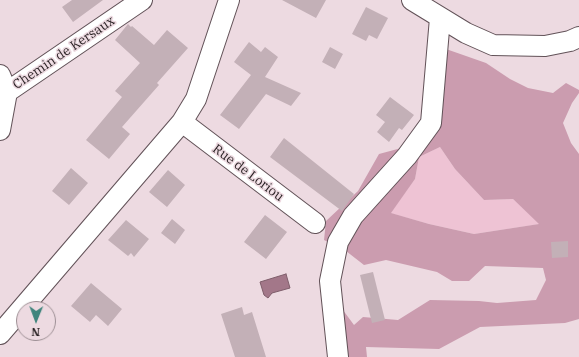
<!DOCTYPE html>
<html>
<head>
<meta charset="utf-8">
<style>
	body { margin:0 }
	#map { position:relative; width:579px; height:357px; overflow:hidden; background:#eddae1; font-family:"IBM Plex Serif",serif }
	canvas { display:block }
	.north { position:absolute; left:16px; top:301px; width:40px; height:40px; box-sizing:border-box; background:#eddae1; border:1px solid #9d8f94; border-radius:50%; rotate:181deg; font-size:11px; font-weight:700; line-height:16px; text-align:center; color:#261f21 }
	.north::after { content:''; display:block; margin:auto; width:14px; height:18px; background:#40857d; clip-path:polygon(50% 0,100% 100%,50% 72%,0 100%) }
</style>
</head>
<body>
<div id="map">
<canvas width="579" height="357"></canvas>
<div class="north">N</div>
</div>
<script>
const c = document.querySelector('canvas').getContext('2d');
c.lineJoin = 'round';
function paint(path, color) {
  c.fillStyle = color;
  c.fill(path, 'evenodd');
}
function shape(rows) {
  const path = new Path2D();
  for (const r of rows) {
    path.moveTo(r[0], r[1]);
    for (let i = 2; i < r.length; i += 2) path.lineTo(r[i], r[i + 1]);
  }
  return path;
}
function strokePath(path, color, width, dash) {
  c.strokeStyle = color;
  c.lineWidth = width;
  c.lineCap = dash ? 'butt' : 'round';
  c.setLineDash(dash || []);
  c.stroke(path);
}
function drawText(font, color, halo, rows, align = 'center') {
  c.font = font + ' "IBM Plex Serif",serif';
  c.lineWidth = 3;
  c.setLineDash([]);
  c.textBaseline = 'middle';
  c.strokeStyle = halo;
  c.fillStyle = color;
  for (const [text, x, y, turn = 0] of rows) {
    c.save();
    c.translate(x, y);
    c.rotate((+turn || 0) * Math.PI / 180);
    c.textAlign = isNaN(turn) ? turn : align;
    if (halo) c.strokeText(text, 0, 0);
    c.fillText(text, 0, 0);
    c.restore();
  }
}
const green = shape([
	[440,147,455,169,484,200,513,199,540,224,474,234,429,224,390,213,415,179,419,157]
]);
const forest = shape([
	[446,49,486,63,510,79,528,88,553,93,566,83,579,90,579,93,572,103,563,123,571,143,579,154,579,319,565,323,480,327,439,349,366,347,367,357,339,357,334,298,354,325,363,317,398,320,430,300,479,301,497,303,536,300,546,280,543,268,485,266,469,281,452,281,437,272,386,260,364,265,346,251,324,240,326,221,358,191,379,154,405,147,425,121],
	[440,147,455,169,484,200,513,199,539,224,474,234,429,224,391,213,415,179,419,157]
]);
const water = shape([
	[286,274,290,288,272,293,268,298,264,295,260,282,286,274]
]);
const building = shape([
	[72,0,103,0,73,22,62,7],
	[282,0,326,0,316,18],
	[366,7,388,18,377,39,369,35,366,41,352,34],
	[128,24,131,27,132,26,154,45,167,30,188,48,157,83,159,85,122,127,130,134,109,159,86,140,122,97,115,91,140,63,115,40],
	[249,42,261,52,265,47,278,57,265,77,301,93,291,106,266,94,239,129,220,115,251,75,234,62],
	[330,47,343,54,335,69,322,62],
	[390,97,414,115,402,130,399,128,389,142,377,132,385,122,376,115],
	[284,138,354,194,342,211,270,157],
	[71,168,88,183,69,205,52,191],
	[168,170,185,185,167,207,149,192],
	[265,215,287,232,266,259,244,242],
	[172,219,185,230,175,244,161,233],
	[126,220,149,239,134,257,131,253,128,256,108,240],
	[568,241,568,257,552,258,551,242],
	[373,272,385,320,372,323,360,275],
	[91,283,122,309,108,326,96,315,90,322,71,306],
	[242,307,244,315,252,312,266,357,235,357,221,314]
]);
const minor = shape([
	[412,0,466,33,493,45,545,46,570,41,579,37],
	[0,75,7,92,0,130],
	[7,92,142,0],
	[182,122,315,223],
	[0,334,182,122,196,99,229,0],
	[338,357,330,281,338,242,353,216,407,156,431,123,440,18]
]);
const streetNames = [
	["Chemin de Kersaux",64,53,-34],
	["Rue de Loriou",248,173,37]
];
paint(green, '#eec3d4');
paint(forest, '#cb9caf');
paint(water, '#a37789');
strokePath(water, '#7e5d6a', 1);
paint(building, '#c3b0b7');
strokePath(minor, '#625258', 22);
strokePath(minor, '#fff', 20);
drawText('13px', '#261f21', '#eddae1', streetNames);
</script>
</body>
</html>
